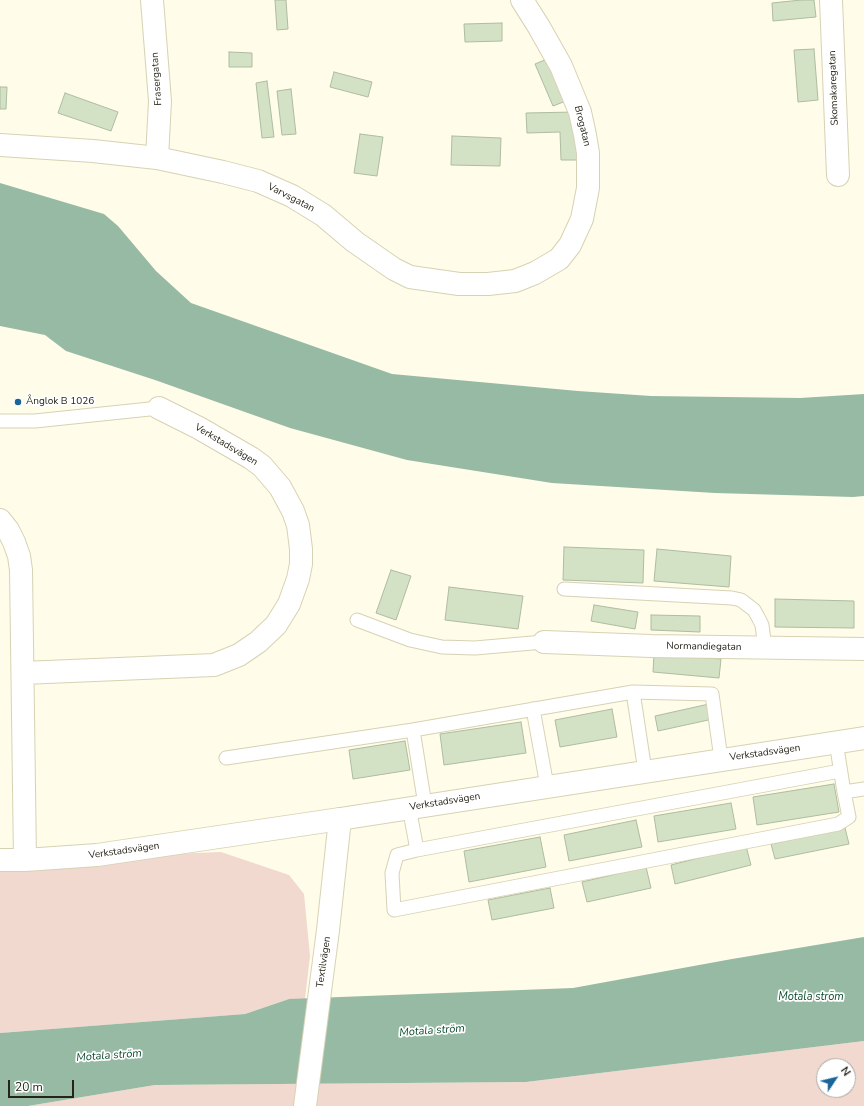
<!DOCTYPE html>
<html>
<head>
<meta charset="utf-8">
<style>
	body { margin:0 }
	#map { position:relative; width:864px; height:1106px; overflow:hidden; background:#fffce9; font-family:"Nunito Sans",sans-serif }
	canvas { display:block }
	.north { position:absolute; left:816px; top:1058px; width:40px; height:40px; box-sizing:border-box; background:#fff; border:1px solid #a8a7a3; border-radius:50%; rotate:55deg; font-size:11px; font-weight:700; line-height:16px; text-align:center; color:#262419 }
	.north::after { content:''; display:block; margin:auto; width:14px; height:18px; background:#1b6599; clip-path:polygon(50% 0,100% 100%,50% 72%,0 100%) }
	.scale { position:absolute; left:8px; top:1080px; width:66px; height:18px; box-sizing:border-box; border:2px solid #262419; border-top:0; padding-left:5px; font-size:12px; line-height:14px; white-space:nowrap; color:#262419; -webkit-text-stroke:3px #fff; paint-order:stroke }
</style>
</head>
<body>
<div id="map">
<canvas width="864" height="1106"></canvas>
<div class="north">N</div>
<div class="scale">20 m</div>
</div>
<script>
const c = document.querySelector('canvas').getContext('2d');
c.lineJoin = 'round';
function paint(path, color) {
  c.fillStyle = color;
  c.fill(path, 'evenodd');
}
function shape(rows) {
  const path = new Path2D();
  for (const r of rows) {
    path.moveTo(r[0], r[1]);
    for (let i = 2; i < r.length; i += 2) path.lineTo(r[i], r[i + 1]);
  }
  return path;
}
function strokePath(path, color, width, dash) {
  c.strokeStyle = color;
  c.lineWidth = width;
  c.lineCap = dash ? 'butt' : 'round';
  c.setLineDash(dash || []);
  c.stroke(path);
}
function drawText(font, color, halo, rows, align = 'center') {
  c.font = font + ' "Nunito Sans",sans-serif';
  c.lineWidth = 3.5;
  c.setLineDash([]);
  c.textBaseline = 'middle';
  c.strokeStyle = halo;
  c.fillStyle = color;
  for (const [text, x, y, turn = 0] of rows) {
    c.save();
    c.translate(x, y);
    c.rotate((+turn || 0) * Math.PI / 180);
    c.textAlign = isNaN(turn) ? turn : align;
    if (halo) c.strokeText(text, 0, 0);
    c.fillText(text, 0, 0);
    c.restore();
  }
}
const green = shape([
	[221,852,289,875,304,894,310,956,305,999,289,999,245,1014,0,1033,0,861],
	[864,1041,864,1106,28,1106,155,1085,526,1082],
	[824,1066,848,1066,848,1090,824,1090]
]);
const water = shape([
	[0,183,104,214,118,226,156,271,191,303,392,374,578,391,651,396,800,398,864,394,864,496,853,497,715,493,552,483,407,460,290,428,155,380,66,351,45,335,0,326],
	[864,937,864,1041,526,1082,155,1085,28,1106,0,1106,0,1033,245,1014,289,999,573,988,732,959]
]);
const building = shape([
	[275,0,286,0,288,29,277,30,275,0],
	[801,0,814,0,816,17,773,21,772,3,801,0],
	[502,23,502,41,465,42,464,24,502,23],
	[814,49,818,100,798,102,794,50,814,49],
	[229,52,252,53,252,67,229,67,229,52],
	[547,59,566,101,553,106,535,64,547,59],
	[334,72,372,82,368,97,330,87,334,72],
	[267,81,274,137,262,138,256,83,267,81],
	[0,87,7,87,6,109,0,109,0,87],
	[291,89,296,134,282,135,277,91,291,89],
	[65,93,118,112,111,131,58,113,65,93],
	[575,112,577,160,561,160,560,132,527,133,526,113,575,112],
	[360,134,383,137,377,176,354,173,360,134],
	[452,136,501,138,500,166,451,165,452,136],
	[564,547,644,550,643,583,563,580,564,547],
	[657,549,731,556,729,587,654,581,657,549],
	[391,570,411,576,396,620,376,613,391,570],
	[449,587,523,596,518,629,445,620,449,587],
	[775,599,854,601,854,628,775,627,775,599],
	[594,605,638,612,635,629,591,621,594,605],
	[651,615,700,616,700,632,651,630,651,615],
	[654,654,721,659,719,678,653,672,654,654],
	[709,704,713,719,658,731,655,716,709,704],
	[612,709,617,737,560,747,555,720,612,709],
	[521,722,526,753,444,765,440,734,521,722],
	[405,741,410,770,353,779,349,750,405,741],
	[834,784,839,812,757,825,753,797,834,784],
	[731,803,736,829,658,842,654,816,731,803],
	[636,820,642,847,569,861,564,835,636,820],
	[845,828,849,844,775,859,771,844,845,828],
	[540,837,546,867,469,882,464,851,540,837],
	[746,846,751,865,675,884,671,865,746,846],
	[646,867,651,888,587,902,582,882,646,867],
	[550,888,554,908,492,920,488,900,550,888]
]);
const lane = shape([
	[0,421,35,421,159,408],
	[564,589,732,598,741,600,754,610,758,617,762,625,765,648],
	[357,620,410,640,442,647,475,648,544,642],
	[633,692,645,771],
	[533,709,547,786],
	[413,730,425,805],
	[836,742,844,792,864,789],
	[226,758,413,730,633,692,712,694,721,759],
	[409,807,417,850,397,855,392,873,394,910,838,824,849,817,844,792],
	[417,850,840,771]
]);
const street = shape([
	[152,0,160,101,157,158],
	[831,0,838,175],
	[0,145,93,151,157,158,223,172,258,181,292,196,323,215,355,242,394,269,410,277,459,284,488,284,515,281,535,273,559,259,570,245,582,219,588,188,588,153,585,135,580,112,561,66,539,27,522,0],
	[0,520,8,530,14,542,19,556,21,570,25,860],
	[544,642,651,646,864,649],
	[23,673,214,665,239,655,258,642,276,625,289,604,298,579,301,564,301,549,298,525,293,511,280,487,262,466,251,458,199,428,159,408],
	[0,860,25,860,97,855,340,819]
]);
const secondary = shape([
	[305,1106,328,930,340,819,864,738]
]);
const markers = [
	[18,402,4,"#1b6599"]
];
const streetNames = [
	["Frasergatan",157,79,-94],
	["Skomakaregatan",834,88,-92],
	["Brogatan",582,126,76],
	["Varvsgatan",291,198,27],
	["Verkstadsvägen",226,445,31],
	["Normandiegatan",704,647,1],
	["Verkstadsvägen",765,753,-8],
	["Verkstadsvägen",445,802,-9],
	["Verkstadsvägen",124,851,-8],
	["Textilvägen",324,962,-82]
];
const poiNames = [
	["Ånglok B 1026",26,402]
];
const waterNames = [
	["Motala ström",811,997],
	["Motala ström",432,1031,-4],
	["Motala ström",109,1056,-4]
];
paint(green, '#f1d9cf');
paint(water, '#97baa4');
paint(building, '#d3e1c4');
strokePath(building, '#aebca0', 1);
strokePath(lane, '#d7d2b3', 15);
strokePath(street, '#d7d2b3', 24);
strokePath(secondary, '#d7d2b3', 24);
strokePath(lane, '#fff', 13);
strokePath(street, '#fff', 22);
strokePath(secondary, '#fff', 22);
for (const [x, y, r, color] of markers) {
  const dot = new Path2D();
  dot.arc(x, y, r, 0, 2 * Math.PI);
  c.fillStyle = color;
  c.fill(dot);
  strokePath(dot, '#fff', 1.5);
}
drawText('10px', '#262419', '#fff', streetNames);
drawText('10px', '#262419', '#fff', poiNames, 'left');
drawText('italic 11px', '#0c4b2e', '#fff', waterNames);
</script>
</body>
</html>
